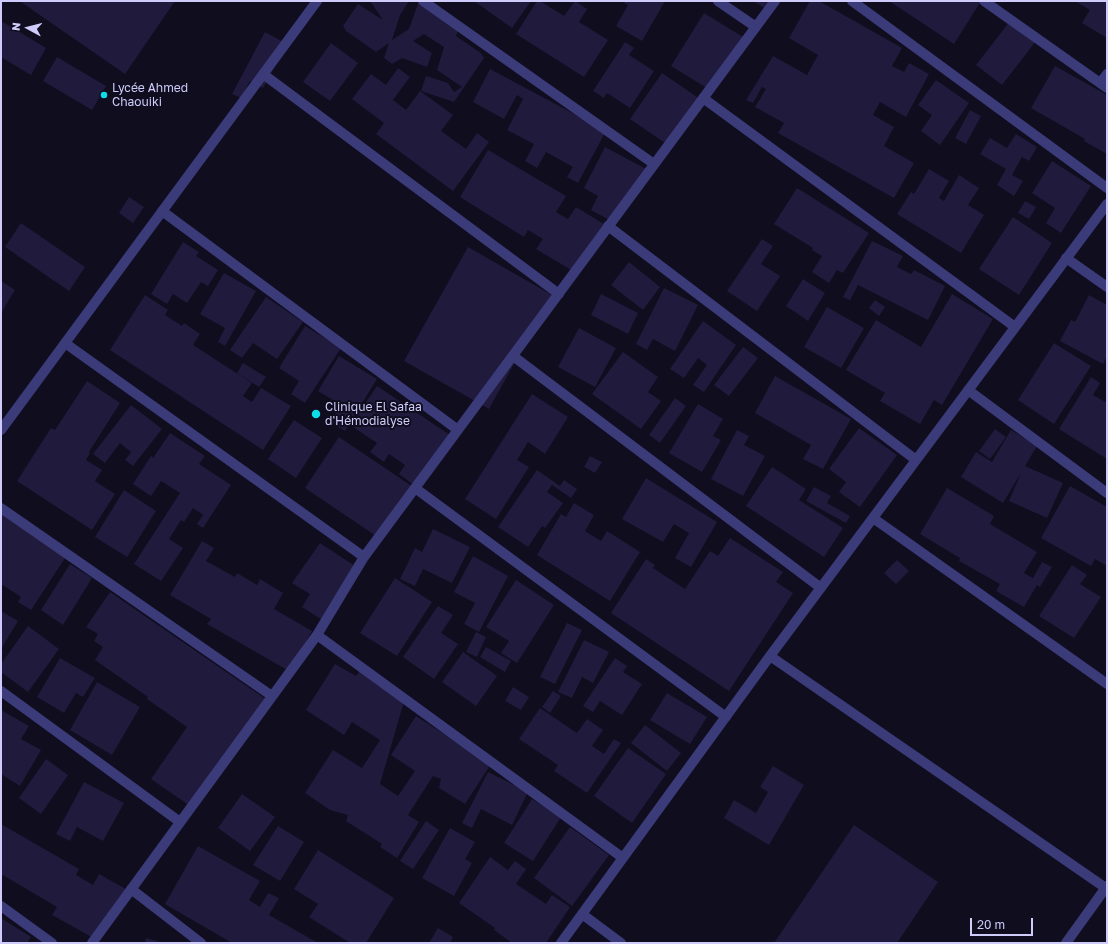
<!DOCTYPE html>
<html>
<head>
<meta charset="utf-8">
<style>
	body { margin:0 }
	#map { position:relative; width:1108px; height:944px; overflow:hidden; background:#0f0d1e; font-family:"Golos Text",sans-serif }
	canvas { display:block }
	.frame { position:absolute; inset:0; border:2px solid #cfccfc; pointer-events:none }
	.north { position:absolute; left:8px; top:8px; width:40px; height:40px; -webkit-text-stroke:3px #0f0d1e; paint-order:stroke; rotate:277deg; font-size:11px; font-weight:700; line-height:16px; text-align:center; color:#cfccfc }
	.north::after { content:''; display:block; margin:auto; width:14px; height:18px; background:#cfccfc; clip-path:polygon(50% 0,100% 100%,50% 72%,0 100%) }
	.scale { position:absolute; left:970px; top:918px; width:63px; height:18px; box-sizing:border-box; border:2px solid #cfccfc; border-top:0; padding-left:5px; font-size:12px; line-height:14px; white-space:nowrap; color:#cfccfc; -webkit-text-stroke:3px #0f0d1e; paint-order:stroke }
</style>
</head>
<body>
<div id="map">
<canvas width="1108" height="944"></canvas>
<div class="frame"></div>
<div class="north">N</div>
<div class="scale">20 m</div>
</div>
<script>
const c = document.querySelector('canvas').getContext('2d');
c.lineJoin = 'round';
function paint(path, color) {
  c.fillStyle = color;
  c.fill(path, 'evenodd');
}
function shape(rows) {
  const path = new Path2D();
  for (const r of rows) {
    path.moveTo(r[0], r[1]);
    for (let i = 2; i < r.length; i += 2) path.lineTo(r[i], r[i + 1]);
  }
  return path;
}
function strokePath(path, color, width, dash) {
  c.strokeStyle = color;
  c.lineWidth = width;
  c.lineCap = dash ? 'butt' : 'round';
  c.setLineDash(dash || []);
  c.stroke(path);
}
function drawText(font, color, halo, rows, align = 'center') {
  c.font = font + ' "Golos Text",sans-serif';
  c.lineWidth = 4;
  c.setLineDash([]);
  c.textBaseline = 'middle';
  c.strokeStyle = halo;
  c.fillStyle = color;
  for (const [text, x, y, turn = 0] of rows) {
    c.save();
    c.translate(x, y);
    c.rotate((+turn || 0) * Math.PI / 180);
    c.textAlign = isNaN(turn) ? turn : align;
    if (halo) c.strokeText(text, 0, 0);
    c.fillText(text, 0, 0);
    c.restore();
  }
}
const building = shape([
	[22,1,175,1,125,74,21,2],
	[370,1,409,1,400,15,392,40,409,29,419,1,459,28,456,36,481,53,484,58,454,102,421,91,426,76,448,83,454,92,462,87,437,70,444,47,424,34,413,41,432,53,427,67,402,58,392,64,384,58,389,43,376,52,346,31,343,26,358,4,383,20],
	[474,1,531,1,512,28],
	[537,1,540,1,564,16,575,1,587,9,579,22,608,40,584,77,516,34],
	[621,1,665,1,642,41,616,26,628,5],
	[754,1,773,1,767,10],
	[810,1,819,1,902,48,892,66,904,72,909,63,929,74,906,117,880,102,873,115,894,127,884,146,914,163,894,198,778,133,784,123,755,107,766,89,762,87,753,103,746,100,773,56,807,75,818,55,789,38],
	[889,1,981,1,954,44],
	[1075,1,1107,1,1107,38,1082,23,1090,10],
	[704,13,743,37,710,90,671,66],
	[1010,21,1036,41,1002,85,976,65],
	[3,22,46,48,31,75,1,57,1,25],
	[265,32,287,44,263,88,250,81,241,98,232,94],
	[625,42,634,48,629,55,654,71,630,108,607,93,604,98,593,91],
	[331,43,358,63,330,101,303,82],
	[57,57,106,86,92,110,43,81],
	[1055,66,1107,95,1107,154,1084,141,1085,139,1031,108],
	[398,68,410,77,393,100,406,110,420,91,453,115,441,131,466,149,477,133,489,142,453,191,376,134,384,123,352,99,371,74,386,85],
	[490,69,606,131,578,183,567,177,573,167,546,152,537,168,525,161,534,144,507,130,523,99,517,95,504,119,473,102],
	[662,73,700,99,668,145,630,119],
	[936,80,969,103,940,145,921,131,932,115,918,105],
	[970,110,981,116,966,144,955,138],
	[1016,134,1037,147,1029,161,1022,157,1012,175,1023,181,1014,196,997,185,1006,169,980,154,990,138,1007,148],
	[605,147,648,170,613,222,591,210,598,196,584,188],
	[488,150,566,196,556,212,568,219,576,207,607,226,578,274,536,249,543,239,528,230,524,237,460,197],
	[1052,161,1091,186,1061,233,1046,223,1055,208,1032,193],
	[929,169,949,181,939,198,944,201,959,175,979,188,968,205,984,215,961,253,897,214,911,192,914,194],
	[797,188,869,233,843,273,837,270,829,283,812,272,822,256,812,250,813,248,774,224],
	[129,197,144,207,133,223,119,213],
	[1025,201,1036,207,1029,219,1018,213],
	[1013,217,1052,243,1019,295,979,269],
	[21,223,85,267,69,291,5,247],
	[762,239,773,246,761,264,780,276,757,311,727,291],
	[872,241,903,256,897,267,911,274,914,270,945,286,928,320,858,285,850,300,843,297],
	[183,242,199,252,196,256,218,270,208,286,201,282,187,303,173,294,167,304,151,294],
	[468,247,552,295,489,409,404,361],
	[629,262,660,287,643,310,611,285],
	[224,273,256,291,225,346,218,342,225,328,200,314],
	[803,279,825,293,808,321,786,306],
	[1,281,15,290,1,313],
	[664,288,698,305,675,351,653,339,647,350,636,344],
	[601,294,638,313,628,334,591,315],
	[952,294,993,319,942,405,934,400,920,424,880,401,885,393,846,370,876,320,921,347],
	[145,295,168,310,165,315,182,326,184,323,200,334,193,345,252,383,243,396,252,402,261,388,291,406,263,450,110,350],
	[1089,295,1107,305,1107,356,1103,364,1060,341,1071,320,1075,322],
	[266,297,303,322,277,359,253,343,242,358,230,350],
	[875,300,885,307,879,316,869,308],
	[827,307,864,328,841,368,804,347],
	[703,321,736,345,704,392,693,385,707,365,698,358,684,378,670,369],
	[305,326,341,348,305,403,291,394,299,381,279,368],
	[579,328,616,348,595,387,558,367],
	[1054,343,1091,366,1054,424,1018,400],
	[743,347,758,358,729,396,714,385],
	[623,352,658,377,648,392,661,401,641,429,592,394],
	[339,356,377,379,345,431,330,422,341,405,318,391],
	[243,363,266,377,259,387,237,373],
	[775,376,851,419,823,469,803,459,811,445,755,413],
	[1091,377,1100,383,1093,395,1107,403,1107,459,1059,429],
	[87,381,120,403,89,452,90,453,86,460,102,470,95,481,115,494,92,530,17,481,51,428,55,430],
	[377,386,453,437,418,488,399,474,405,465,389,454,384,462,370,452,377,443,350,425],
	[532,394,568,417,545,454,528,442,517,460,529,467,496,519,465,499],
	[675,398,686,406,660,443,649,435],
	[698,404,723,419,713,436,721,440,702,472,669,453],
	[131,405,162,429,133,466,125,460,131,452,120,443,105,463,93,454],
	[294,420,322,438,296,478,268,459],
	[859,428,897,455,860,507,839,492,846,482,829,469],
	[995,429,1006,437,990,459,979,451],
	[737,430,749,436,744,445,765,456,743,496,711,479],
	[1011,430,1037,446,1025,466,1063,483,1047,518,1009,501,1021,473,1003,503,961,477,976,452,992,462],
	[170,433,205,456,199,464,231,485,203,528,197,524,203,515,193,508,184,522,181,520,169,539,183,548,161,581,134,564,180,493,161,481,151,496,133,484,151,456,153,458],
	[339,437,416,489,379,538,305,488],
	[590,456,602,462,595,473,584,467],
	[772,467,806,489,799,500,843,528,824,557,746,506],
	[537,470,560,486,564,480,577,489,571,498,552,485,547,492,563,503,545,528,542,526,528,547,498,527],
	[646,478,717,522,691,567,675,558,689,533,674,524,663,542,622,519],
	[1070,486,1107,507,1107,566,1095,559,1091,566,1041,538],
	[814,487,831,496,827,503,850,516,846,523,806,501],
	[947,488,994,516,990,524,1037,552,1024,573,1033,578,1042,562,1052,567,1040,587,1037,585,1024,607,996,591,1000,584,959,561,960,558,920,534],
	[124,490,156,511,127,557,95,537],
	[574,503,594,515,585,531,601,541,607,531,640,552,610,601,537,555,561,514,566,517],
	[1,509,69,552,31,610,18,602,21,597,1,584],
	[433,529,470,547,452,583,423,569,415,586,400,579,415,548,422,552],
	[730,538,783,572,776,582,793,593,729,691,611,613,646,559,655,565,653,568,685,589,710,551,718,556],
	[202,541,214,548,206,561,235,577,237,573,257,585,260,579,283,593,274,609,312,631,289,671,207,624,211,619,170,595],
	[320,543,361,570,327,623,302,607,310,594,292,583],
	[473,556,508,576,479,632,464,624,475,603,454,592],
	[897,560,909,571,896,584,884,573],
	[70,564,92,578,63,625,41,610],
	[1072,565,1087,575,1080,584,1101,597,1074,638,1039,616],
	[395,578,432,602,397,656,360,633],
	[516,580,554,605,517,663,501,653,509,641,486,627],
	[110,592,267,700,193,808,151,779,187,727,147,699,148,697,95,660,103,647,94,641,98,634,86,627],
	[438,606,453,615,441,633,458,644,434,679,403,657],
	[1,611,18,621,1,649],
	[567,623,582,630,555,684,540,677],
	[28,626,59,649,28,692,1,672,1,664],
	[476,632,486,637,477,657,466,652],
	[584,640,609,652,593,683,582,677,572,698,558,692],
	[486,647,511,661,505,672,480,657],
	[463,652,497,676,476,706,442,682],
	[60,658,95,678,83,697,76,693,64,713,37,697],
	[615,658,627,666,623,672,642,684,622,715,600,701,593,712,583,706],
	[335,664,356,676,361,670,405,698,380,784,398,796,415,771,391,755,416,716,491,764,465,804,439,788,441,779,433,776,408,815,419,822,397,858,380,847,382,844,346,821,348,815,330,810,305,793,333,750,362,768,380,740,352,722,344,735,306,710],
	[97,682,140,707,112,755,70,730],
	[513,687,529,697,521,710,505,701],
	[553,691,561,696,550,713,542,707],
	[667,693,707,717,690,744,650,720],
	[540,708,577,733,587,719,603,730,592,746,604,754,614,739,621,743,587,793,554,771,558,765,519,739],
	[1,710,29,726,21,739,41,750,20,786,1,774],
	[645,725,681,753,667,771,631,743],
	[628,748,666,774,632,823,594,796],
	[46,759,68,775,41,814,19,798],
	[773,766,804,785,769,845,724,818,734,800,756,813,768,792,760,787],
	[488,772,528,792,512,825,481,809,472,828,462,823],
	[84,782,124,803,103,841,77,827,70,841,56,834],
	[242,794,275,817,250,851,218,828],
	[532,799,561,817,533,861,504,843],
	[426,821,439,830,413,869,400,861],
	[1,824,79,869,76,875,93,885,99,874,126,889,97,940,52,915,57,907,1,874],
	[854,825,938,882,897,943,774,943],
	[278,826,304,842,280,881,253,865],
	[570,827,609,855,572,906,534,878],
	[450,828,475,842,465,859,472,863,454,896,422,878],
	[198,846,260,881,249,900,260,907,268,893,279,898,269,915,318,943,232,943,165,904],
	[318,850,394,898,366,943,350,943,309,917,318,904,294,889],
	[490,857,508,870,515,861,526,869,516,884,546,904,552,895,570,907,546,943,512,943,494,930,495,928,459,903],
	[1,918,31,937,27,943,1,943],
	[438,928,453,937,450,943,429,943],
	[146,938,163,943,145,943]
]);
const minor = shape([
	[423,1,654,164],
	[718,1,756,27],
	[852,1,1107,188],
	[984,1,1107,88],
	[263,74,559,294],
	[1100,83,1107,74],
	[703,98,1015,327],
	[162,211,458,430],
	[608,226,916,460],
	[1066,258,1107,287],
	[65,343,364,557,775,1],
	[513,356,821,588],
	[968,390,1107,493],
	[1,430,317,1],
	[415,488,726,717],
	[1,508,272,696],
	[873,518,1107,684],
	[317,635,364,557],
	[770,656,1107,889],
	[1,691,180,822],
	[131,889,201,943],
	[1,906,52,943],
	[582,914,621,943],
	[92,943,317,635,623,858],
	[561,943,770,656,1107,204],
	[1066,943,1107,886]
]);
const markers = [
	[104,95,4,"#0ddde8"],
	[316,414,5,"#0ddde8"]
];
const poiNames = [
	["Lycée Ahmed",112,88],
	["Chaouiki",112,102],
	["Clinique El Safaa",325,407],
	["d'Hémodialyse",325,421]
];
paint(building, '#201a3d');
strokePath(minor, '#3b3b7a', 10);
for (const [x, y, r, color] of markers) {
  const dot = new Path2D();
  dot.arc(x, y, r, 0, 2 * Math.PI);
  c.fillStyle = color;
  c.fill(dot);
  strokePath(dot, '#0f0d1e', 1.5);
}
drawText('12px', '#cfccfc', '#0f0d1e', poiNames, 'left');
</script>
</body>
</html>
